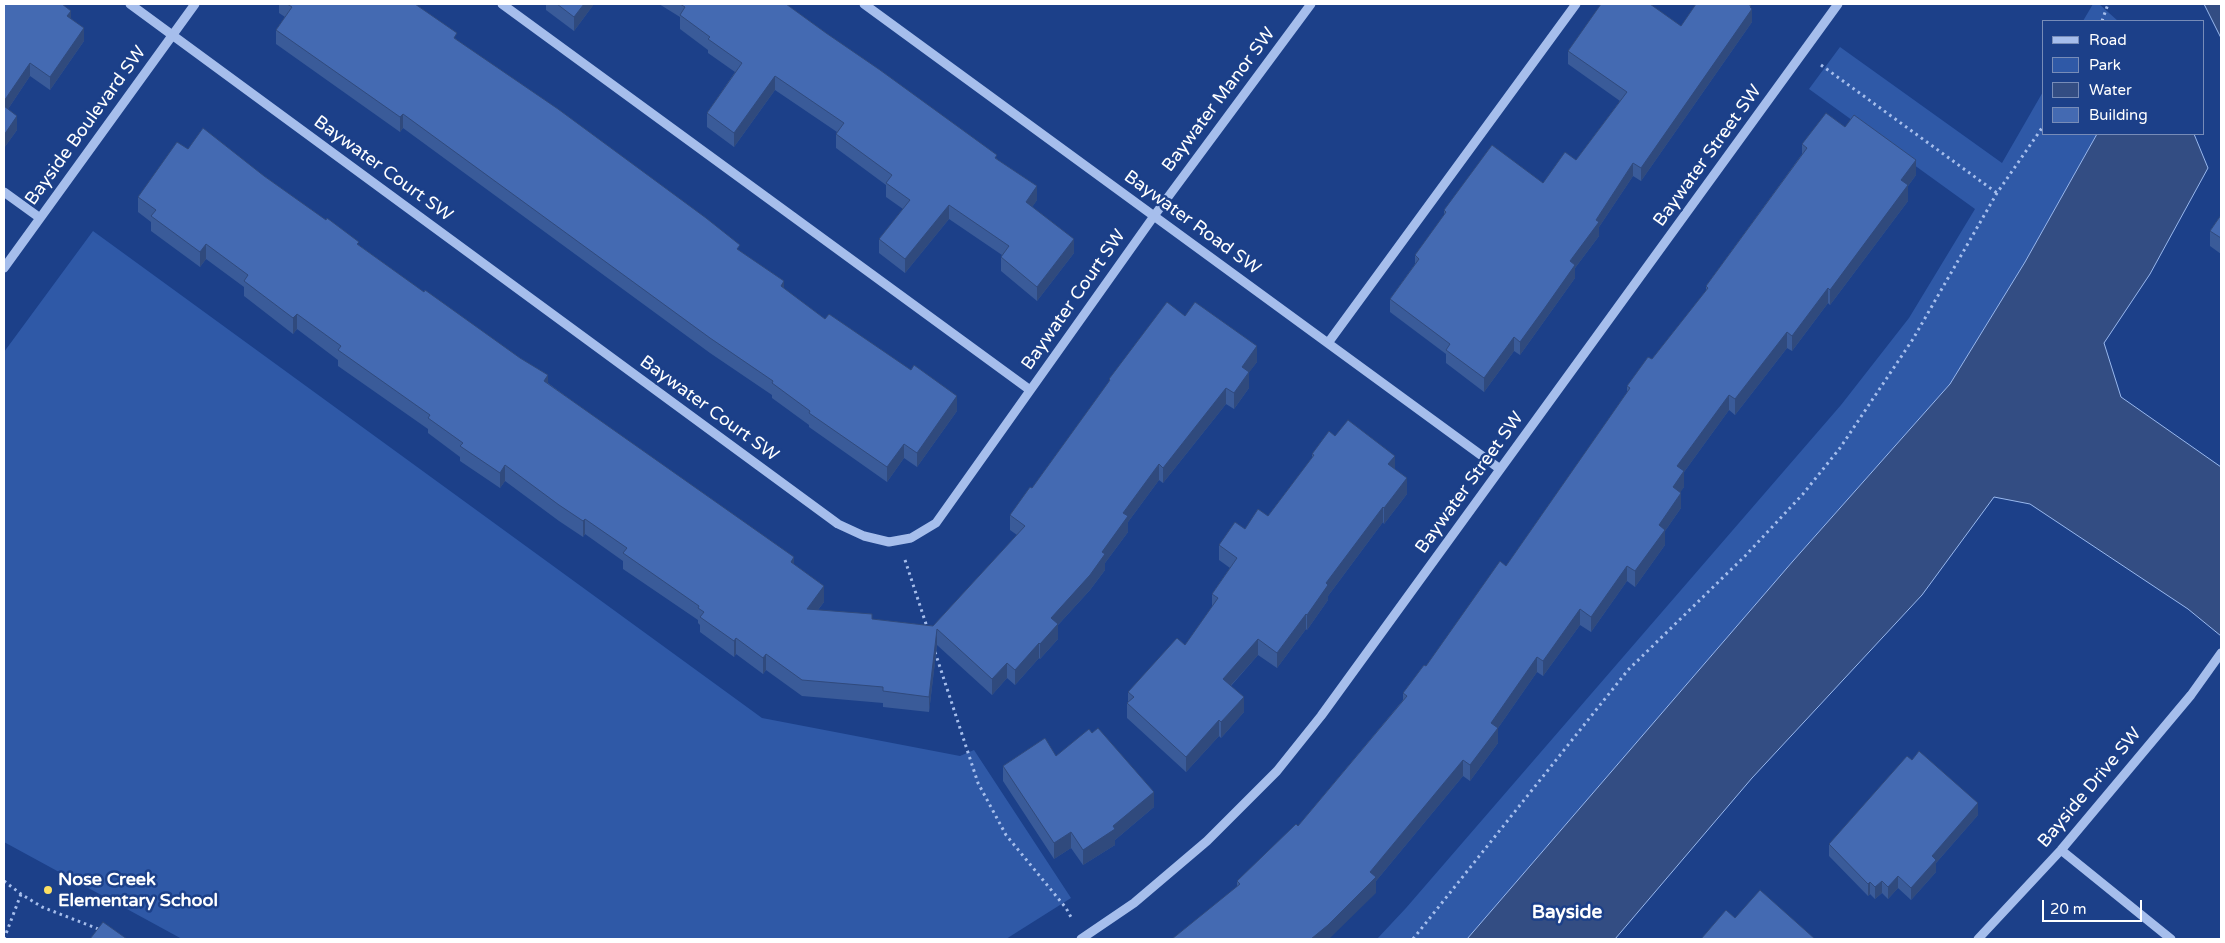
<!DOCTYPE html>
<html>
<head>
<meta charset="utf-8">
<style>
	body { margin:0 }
	#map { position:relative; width:2225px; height:943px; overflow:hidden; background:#1c4089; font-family:"Varela Round",sans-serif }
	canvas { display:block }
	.frame { position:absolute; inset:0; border:5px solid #fff; pointer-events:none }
	.legend { position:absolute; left:2042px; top:20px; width:162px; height:115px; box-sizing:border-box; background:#1c4089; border:1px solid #778cb8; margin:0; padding:6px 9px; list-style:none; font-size:15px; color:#fff }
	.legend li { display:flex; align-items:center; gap:10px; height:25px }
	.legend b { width:25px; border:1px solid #778cb8 }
	.scale { position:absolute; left:2042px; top:900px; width:100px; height:22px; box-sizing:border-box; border:2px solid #fff; border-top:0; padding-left:6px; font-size:15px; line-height:18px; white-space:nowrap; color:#fff; -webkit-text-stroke:4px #1c4089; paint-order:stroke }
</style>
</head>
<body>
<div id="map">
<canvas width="2225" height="943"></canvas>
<div class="frame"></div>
<ul class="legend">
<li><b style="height:6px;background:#a6beec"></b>Road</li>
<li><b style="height:14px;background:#2f59a7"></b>Park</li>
<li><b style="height:14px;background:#334d83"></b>Water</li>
<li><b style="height:14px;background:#446ab2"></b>Building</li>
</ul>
<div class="scale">20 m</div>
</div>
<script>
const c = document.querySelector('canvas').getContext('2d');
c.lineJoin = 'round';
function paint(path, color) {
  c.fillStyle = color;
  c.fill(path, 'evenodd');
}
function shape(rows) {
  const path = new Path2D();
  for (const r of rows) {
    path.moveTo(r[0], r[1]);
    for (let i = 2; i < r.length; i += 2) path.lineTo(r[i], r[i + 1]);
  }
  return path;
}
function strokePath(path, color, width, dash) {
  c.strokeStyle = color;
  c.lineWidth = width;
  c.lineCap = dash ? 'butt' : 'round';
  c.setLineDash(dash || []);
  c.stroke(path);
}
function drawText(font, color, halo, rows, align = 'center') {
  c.font = font + ' "Varela Round",sans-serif';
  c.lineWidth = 5;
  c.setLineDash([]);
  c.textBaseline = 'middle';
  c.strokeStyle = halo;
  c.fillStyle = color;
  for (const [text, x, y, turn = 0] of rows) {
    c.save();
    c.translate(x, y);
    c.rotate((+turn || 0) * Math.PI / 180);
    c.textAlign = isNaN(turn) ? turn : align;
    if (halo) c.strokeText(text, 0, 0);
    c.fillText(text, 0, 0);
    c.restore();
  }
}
const green = shape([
	[2093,4,2099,4,2118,21,2083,21],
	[1840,47,2002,163,2044,90,2044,134,2097,134,2025,262,1950,384,1793,561,1467,939,1377,939,1406,908,1841,405,1909,318,1975,209,1809,89],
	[93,231,762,718,960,756,974,750,1071,898,1006,939,182,939,4,842,4,352]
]);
const water = shape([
	[2204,4,2221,4,2221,38,2204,4],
	[2097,134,2194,134,2208,168,2150,274,2104,343,2121,397,2221,467,2221,636,2188,609,2030,504,1994,497,1922,595,1752,778,1615,939,1467,939,1793,561,1950,384,2025,262,2097,134]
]);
const path = shape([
	[2102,21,2108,4],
	[1821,65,1997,193],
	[905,560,927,627],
	[935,652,978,783,1006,835,1066,908,1072,919],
	[4,881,21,894,42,907,101,930],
	[4,939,21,894],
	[1413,939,1628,670,1745,556,1803,494,1840,448,1913,339,1997,193,2044,125]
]);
const minor = shape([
	[130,4,838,524,864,536,889,542,911,538,936,523,1154,216,1311,4],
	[502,4,1030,390],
	[864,4,1500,469],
	[4,192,40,218],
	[4,268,195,4],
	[1328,343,1576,4],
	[2061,850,2171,939],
	[1081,939,1134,903,1207,841,1277,771,1321,716,1838,4],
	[1978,939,2061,850,2191,695,2221,653]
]);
const wall = shape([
	[4,4,71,19,84,41,50,90,30,76,8,109,17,130,4,148],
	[279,4,415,4,457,40,740,251,784,289,825,319,957,411,917,467,904,458,887,482,809,427,809,425,772,398,772,395,710,353,403,128,400,132,276,44,276,30,285,17,279,13],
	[546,4,594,4,574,31,546,10],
	[659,4,786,4,997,159,1037,200,1032,207,1074,253,1037,301,1001,271,1001,257,1002,255,949,219,905,273,879,253,879,239,903,209,886,197,886,185,836,148,836,134,837,132,775,90,734,147,707,127,707,113,735,72,708,53,708,50,680,29,680,17],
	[1751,8,1752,22,1641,181,1633,176,1599,227,1599,236,1575,268,1575,278,1520,355,1514,351,1484,392,1446,363,1446,354,1390,312,1390,299,1415,264,1415,255,1444,216,1444,210,1543,183,1576,160,1620,101,1568,64,1568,51,1681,26],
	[1845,127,1916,175,1908,186,1908,201,1830,305,1828,303,1792,351,1787,348,1735,415,1729,410,1684,472,1684,487,1680,492,1681,508,1665,531,1665,545,1635,587,1627,581,1591,632,1580,625,1543,676,1537,672,1498,728,1498,743,1470,781,1463,776,1376,881,1376,893,1237,886,1237,881,1298,826,1403,700,1403,693,1426,666,1506,566,1627,393,1627,386,1652,359,1706,291,1706,286,1802,154,1802,144],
	[188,149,264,176,548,383,794,565,824,602,818,610,872,619,933,626,1017,535,1010,530,1010,515,1032,488,1109,382,1109,379,1185,316,1257,362,1249,372,1249,388,1234,409,1226,404,1163,483,1159,480,1128,522,1128,532,1105,563,1105,570,1090,590,1058,625,1058,639,1040,659,1039,658,1015,685,1007,678,992,695,937,645,929,712,883,707,883,703,802,696,766,670,763,674,736,654,734,657,700,632,700,625,698,623,698,620,623,569,623,561,585,534,583,537,559,521,505,481,500,488,460,461,460,457,428,433,428,429,338,366,338,360,297,329,293,334,244,296,244,287,206,259,200,267,151,231,151,222,138,212,138,197],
	[2221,215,2221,254,2210,246,2210,231],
	[1335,436,1395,469,1407,494,1384,524,1383,522,1328,596,1328,600,1307,630,1306,629,1277,668,1258,655,1231,686,1244,712,1221,738,1219,736,1186,772,1127,718,1127,703,1128,702,1128,692,1185,645,1212,607,1212,594,1230,568,1219,560,1219,545,1245,529,1268,516,1312,458,1312,454],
	[1056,756,1154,807,1115,840,1115,845,1083,865,1071,848,1054,859,1003,781,1003,766],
	[1978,815,1936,863,1936,872,1911,900,1898,888,1888,899,1882,893,1875,899,1870,894,1868,896,1829,856,1829,844]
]);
const shadedWall = shape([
	[584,4,594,4,574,31,574,17],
	[1751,6,1751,10,1752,9,1752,22,1641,181,1641,168],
	[71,11,71,24,67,16],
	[84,28,84,41,50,90,50,77],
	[30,63,30,76,4,115,4,101],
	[775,76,775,90,734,147,734,133],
	[403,114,403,128,400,132,400,117],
	[17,116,17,130,4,148,4,135],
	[1916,160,1916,175,1908,186,1908,201,1830,305,1830,290,1901,180],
	[1633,163,1633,176,1599,227,1599,236,1575,268,1575,278,1520,355,1520,342,1596,220],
	[1037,186,1037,200,1026,216,1026,202],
	[949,205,949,219,905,273,905,259],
	[1074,239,1074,253,1037,301,1037,287],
	[206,244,206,259,200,267,200,252],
	[784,281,784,295,781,286],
	[1828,288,1828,303,1792,351,1792,336],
	[297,314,297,329,293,334,293,318],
	[1787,332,1787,348,1735,415,1735,399],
	[1514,337,1514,351,1484,392,1484,378],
	[1257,346,1257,362,1242,382,1242,367],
	[1249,372,1249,388,1234,409,1234,393],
	[548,375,548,391,544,381],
	[1226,388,1226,404,1163,483,1163,468],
	[1729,395,1729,410,1684,472,1684,487,1673,503,1673,487,1677,466],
	[957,396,957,411,917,467,917,453],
	[904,444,904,458,887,482,887,467],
	[1395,456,1395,471,1388,464],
	[1159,464,1159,480,1128,522,1128,532,1105,563,1105,570,1090,590,1058,625,1058,639,1040,659,1040,644,1051,618,1102,552,1123,513],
	[505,465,505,481,500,488,500,473],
	[1407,478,1407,494,1384,524,1384,508],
	[1681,493,1681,508,1665,531,1665,545,1635,587,1635,571,1659,525],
	[1383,507,1383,522,1328,596,1328,600,1307,630,1307,615,1326,583],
	[585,519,585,534,583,537,583,521],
	[794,557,794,572,791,562],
	[1627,566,1627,581,1591,632,1591,617],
	[824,586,824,602,807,624,807,609],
	[1580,609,1580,625,1543,676,1543,661],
	[1306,614,1306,629,1277,668,1277,653],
	[937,629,937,645,929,712,929,697],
	[736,638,736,654,734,657,734,641],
	[1258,639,1258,655,1223,694,1223,679],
	[1039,643,1039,658,1015,685,1015,670],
	[766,654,766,670,763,674,763,658],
	[1537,657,1537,672,1498,728,1498,743,1470,781,1470,765,1491,723],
	[1007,663,1007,678,992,695,992,679],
	[1244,697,1244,712,1221,738,1221,722],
	[1219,720,1219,736,1186,772,1186,757],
	[1463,760,1463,776,1376,881,1376,893,1329,939,1311,939,1370,872],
	[1154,792,1154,807,1115,840,1115,845,1083,865,1083,850],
	[1978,803,1978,815,1936,863,1936,872,1911,900,1911,888,1932,856],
	[1071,832,1071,848,1054,859,1054,843],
	[1898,876,1898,888,1888,899,1888,887],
	[1882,881,1882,893,1875,899,1875,887],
	[1870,882,1870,894,1868,896,1868,884]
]);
const building = shape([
	[4,4,62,4,71,11,67,16,84,28,50,77,30,63,4,101,4,4],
	[287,4,415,4,457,33,454,38,558,109,706,218,740,245,737,249,784,281,781,286,825,319,829,314,911,370,914,365,957,396,917,453,904,444,887,467,809,413,810,411,772,383,773,381,710,338,403,114,400,117,276,30,292,7,287,4],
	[557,4,584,4,574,17,557,4],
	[680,4,786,4,826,33,880,70,997,155,995,158,1037,186,1026,202,1074,239,1037,287,1001,257,1009,246,949,205,905,259,879,239,910,200,886,183,892,175,836,134,844,123,775,76,734,133,707,113,742,63,708,39,710,37,680,15,685,7,680,4],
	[1601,4,1650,4,1681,26,1696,4,1748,4,1751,6,1750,7,1752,9,1641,168,1633,163,1596,220,1599,222,1570,261,1575,265,1544,309,1520,342,1514,337,1484,378,1446,350,1450,344,1390,299,1419,259,1415,255,1446,212,1444,210,1492,145,1543,183,1565,152,1576,160,1627,92,1568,51,1601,4],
	[4,106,17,116,4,135,4,106],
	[1826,113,1845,127,1854,115,1916,160,1901,180,1908,185,1830,290,1828,288,1792,336,1787,332,1735,399,1729,395,1677,466,1684,471,1673,487,1681,493,1659,525,1665,530,1635,571,1627,566,1591,617,1580,609,1543,661,1537,657,1491,723,1498,728,1470,765,1463,760,1370,872,1376,877,1328,925,1311,939,1172,939,1240,884,1237,881,1296,824,1298,826,1407,696,1403,693,1424,665,1426,666,1500,561,1506,566,1630,388,1627,386,1648,357,1652,359,1708,288,1706,286,1807,148,1802,144,1826,113],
	[203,128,264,176,326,220,327,218,359,242,357,244,424,292,425,290,520,358,548,375,544,381,794,557,791,562,824,586,807,609,872,614,872,619,933,626,1025,526,1010,515,1030,487,1032,488,1110,380,1109,379,1167,302,1185,316,1195,302,1257,346,1242,367,1249,372,1234,393,1226,388,1163,468,1159,464,1123,513,1128,516,1102,552,1105,554,1090,575,1051,618,1058,624,1040,644,1039,643,1015,670,1007,663,992,679,937,629,929,697,883,691,883,687,802,680,766,654,763,658,736,638,734,641,700,617,704,612,698,608,699,606,623,553,627,548,585,519,583,521,559,505,505,465,500,473,460,446,463,443,428,418,430,415,338,350,341,346,297,314,293,318,244,281,248,275,206,244,200,252,151,216,156,210,138,197,177,142,188,149,203,128],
	[2221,215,2221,238,2210,231,2221,215],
	[1348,420,1395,456,1388,464,1407,478,1384,508,1383,507,1326,583,1328,585,1307,615,1306,614,1277,653,1258,639,1223,679,1244,697,1221,722,1219,720,1186,757,1127,703,1134,697,1128,692,1177,638,1185,645,1218,598,1212,594,1237,558,1219,545,1235,522,1245,529,1258,509,1268,516,1314,455,1312,454,1329,431,1335,436,1348,420],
	[1098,728,1154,792,1113,826,1115,829,1083,850,1071,832,1054,843,1003,766,1045,738,1056,756,1089,729,1092,733,1098,728],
	[1919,751,1978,803,1932,856,1936,860,1911,888,1898,876,1888,887,1882,881,1875,887,1870,882,1868,884,1829,844,1907,756,1912,760,1919,751],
	[1760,890,1815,939,1701,939,1726,910,1735,918,1760,890],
	[103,922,127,939,90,939,103,922]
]);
const markers = [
	[48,890,5,"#fde063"]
];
const streetNames = [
	["Baywater Manor SW",1219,100,-53],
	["Bayside Boulevard SW",86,126,-54],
	["Baywater Street SW",1708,156,-54],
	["Baywater Court SW",383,169,36],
	["Baywater Road SW",1192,223,36],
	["Baywater Court SW",1074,300,-55],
	["Baywater Court SW",709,409,36],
	["Baywater Street SW",1470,483,-54],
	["Bayside Drive SW",2090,788,-50]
];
const poiNames = [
	["Nose Creek",58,880],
	["Elementary School",58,901]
];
const neighbourhoodNames = [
	["Bayside",1567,913]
];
paint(green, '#2f59a7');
paint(water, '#334d83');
strokePath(water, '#99b8ee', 1);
strokePath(path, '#a6beec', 3, [2.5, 4]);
strokePath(minor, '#a6beec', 9);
paint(wall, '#3a5b99');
paint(shadedWall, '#304a7d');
paint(building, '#446ab2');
strokePath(building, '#304a7d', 1);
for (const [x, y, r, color] of markers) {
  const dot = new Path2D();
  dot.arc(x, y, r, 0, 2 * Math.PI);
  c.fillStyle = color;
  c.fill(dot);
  strokePath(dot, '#1c4089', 2);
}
drawText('18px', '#fff', '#1c4089', streetNames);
drawText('bold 18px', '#fff', '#1c4089', poiNames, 'left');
drawText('bold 19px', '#fff', '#1c4089', neighbourhoodNames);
</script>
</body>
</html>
